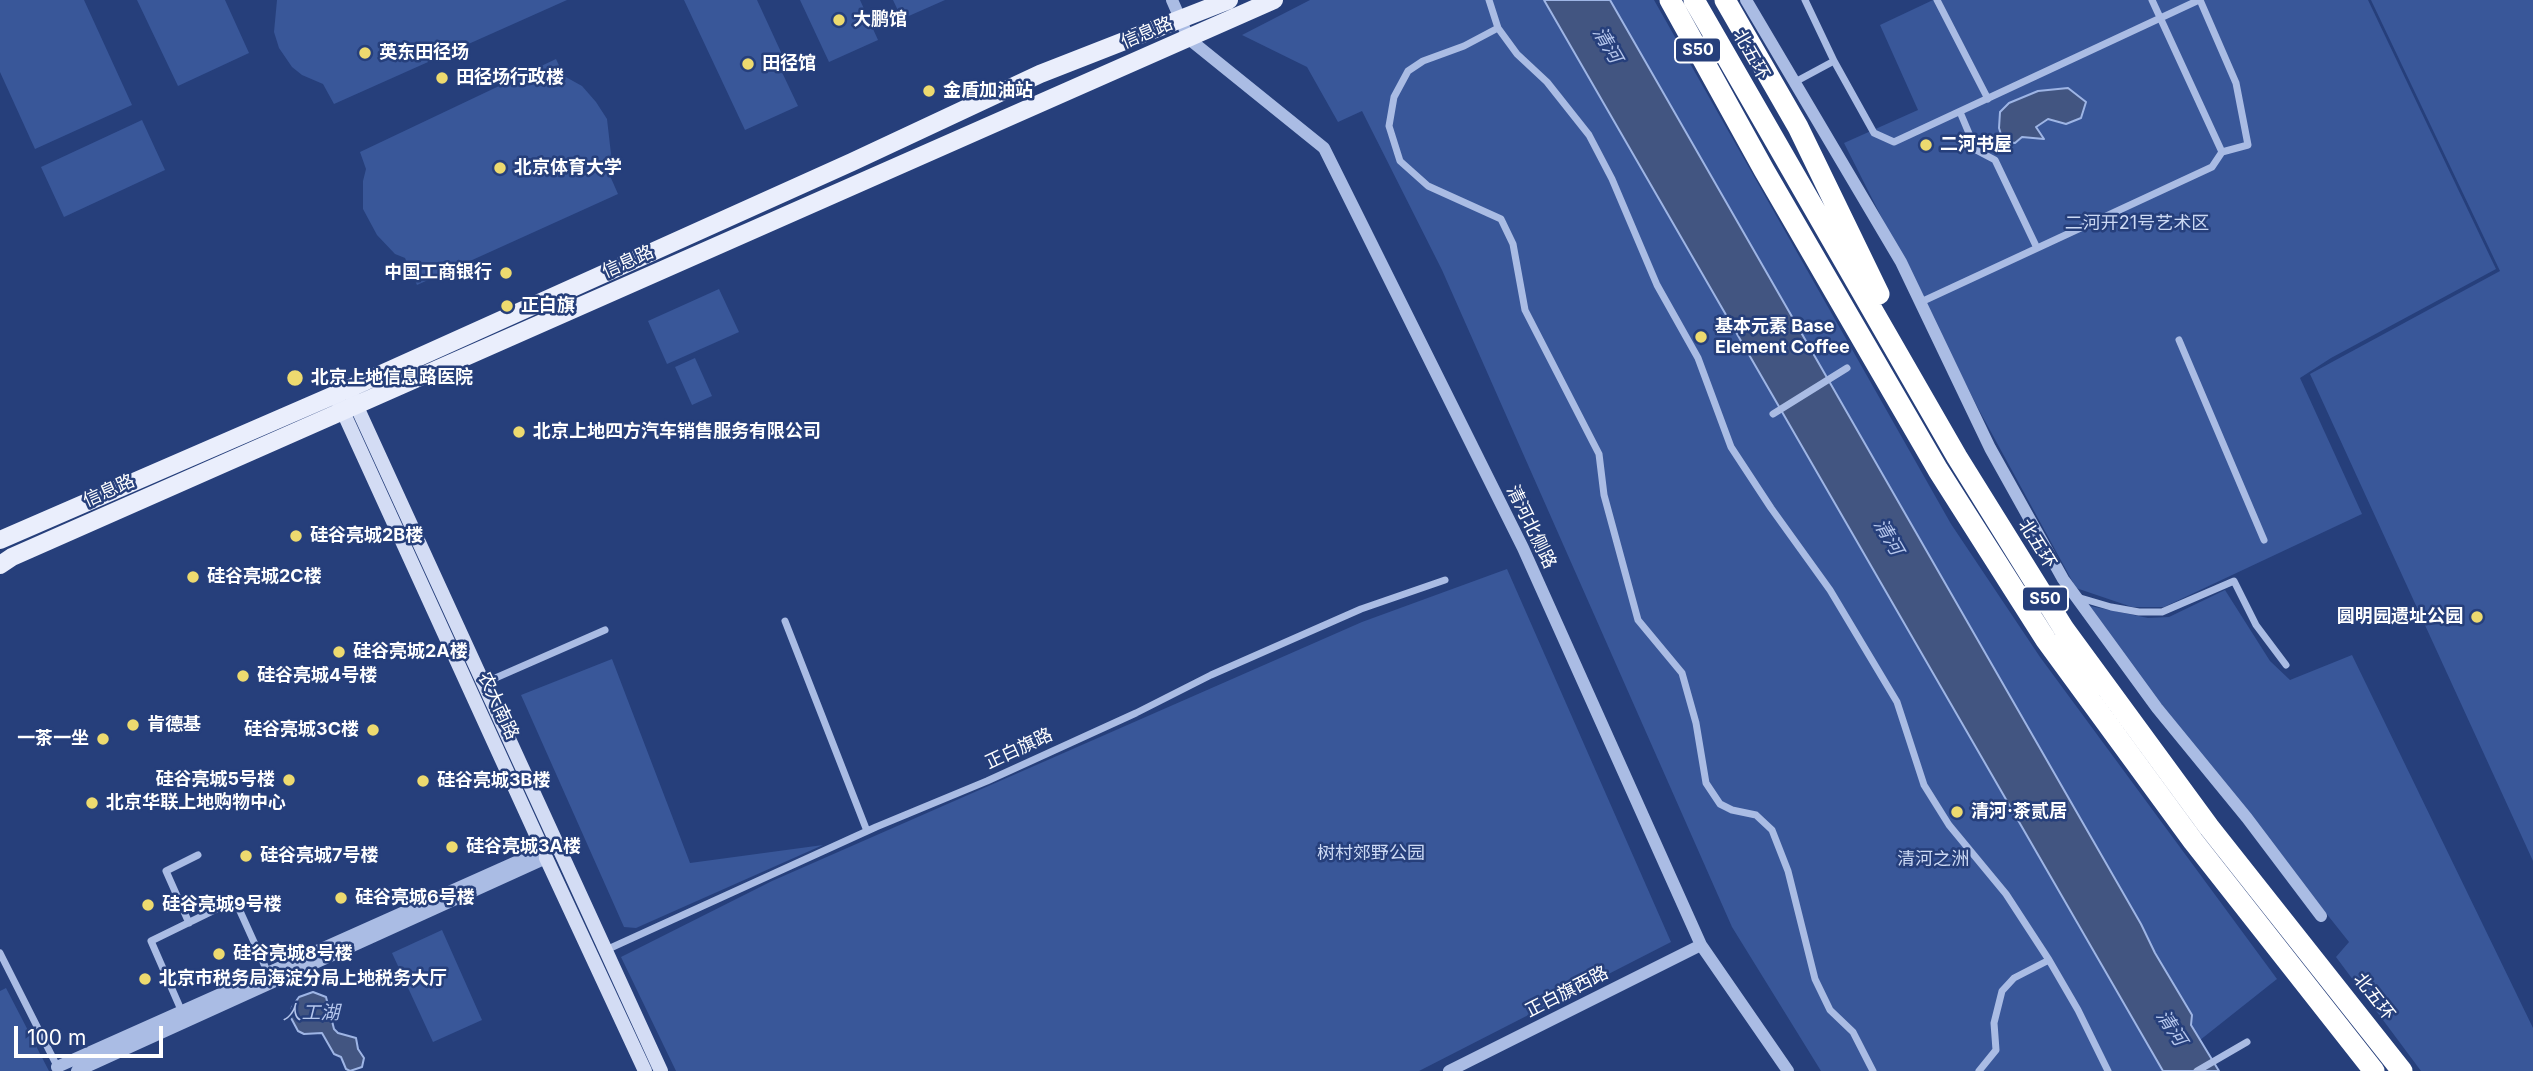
<!DOCTYPE html>
<html>
<head>
<meta charset="utf-8">
<style>
	body { margin:0 }
	#map { position:relative; width:2533px; height:1071px; overflow:hidden; background:#263f7b; font-family:Inter,sans-serif }
	canvas { display:block }
	.scale { position:absolute; left:14px; top:1026px; width:149px; height:32px; box-sizing:border-box; border:4px solid #fff; border-top:0; padding-left:9px; font-size:21px; line-height:24px; white-space:nowrap; color:#fff; -webkit-text-stroke:5px #263f7b; paint-order:stroke }
</style>
</head>
<body>
<div id="map">
<canvas width="2533" height="1071"></canvas>
<div class="scale">100 m</div>
</div>
<script>
const c = document.querySelector('canvas').getContext('2d');
c.lineJoin = 'round';
function paint(path, color) {
  c.fillStyle = color;
  c.fill(path, 'evenodd');
}
function shape(rows) {
  const path = new Path2D();
  for (const r of rows) {
    path.moveTo(r[0], r[1]);
    for (let i = 2; i < r.length; i += 2) path.lineTo(r[i], r[i + 1]);
  }
  return path;
}
function strokePath(path, color, width, dash) {
  c.strokeStyle = color;
  c.lineWidth = width;
  c.lineCap = dash ? 'butt' : 'round';
  c.setLineDash(dash || []);
  c.stroke(path);
}
function drawText(font, color, halo, rows, align = 'center') {
  c.font = font + ' Inter,"Noto Sans SC",sans-serif';
  c.lineWidth = 5;
  c.setLineDash([]);
  c.textBaseline = 'middle';
  c.strokeStyle = halo;
  c.fillStyle = color;
  for (const [text, x, y, turn = 0] of rows) {
    c.save();
    c.translate(x, y);
    c.rotate((+turn || 0) * Math.PI / 180);
    c.textAlign = isNaN(turn) ? turn : align;
    if (halo) c.strokeText(text, 0, 0);
    c.fillText(text, 0, 0);
    c.restore();
  }
}
const green = shape([
	[0,0,84,0,132,105,35,149,0,72],
	[137,0,225,0,249,53,178,86],
	[277,0,567,0,334,104,323,84,302,75,292,67,279,48,274,32],
	[684,0,757,0,786,63,779,66,798,106,745,130],
	[800,0,860,0,878,40,829,62],
	[893,0,945,0,902,19],
	[1310,0,1654,0,1951,524,2040,657,2277,979,2161,1071,1821,1071,1732,927,1442,270,1362,111,1338,122,1307,67,1242,35],
	[1933,0,2368,0,2496,269,2331,358,2300,378,2362,514,2164,607,2132,607,2076,588,1979,410,1844,143,1918,110,1880,25],
	[2371,0,2533,0,2533,861,2310,374,2500,271],
	[556,59,564,76,582,86,596,102,607,119,611,154,607,169,618,194,417,285,405,258,395,254,377,235,363,209,363,181,366,169,360,152],
	[142,120,165,170,64,217,41,167],
	[719,289,739,332,667,364,648,321],
	[695,358,712,396,692,405,675,367],
	[1507,569,1671,942,1419,1071,676,1071,621,957,772,881,1362,622],
	[2225,590,2270,661,2290,680,2352,655,2533,1028,2533,1071,2421,1071,2336,957,2349,942,2159,703,2090,606,2148,618,2169,617],
	[612,659,690,863,823,845,636,928,624,927,521,695],
	[442,930,482,1020,433,1042,392,953],
	[6,988,49,1071,0,1071,0,991]
]);
const water = shape([
	[1544,0,1610,0,2141,924,2155,953,2192,1015,2191,1025,2219,1071,2163,1071,1544,0],
	[2068,88,2086,102,2081,118,2066,124,2048,119,2036,127,2044,139,2022,137,2015,143,2003,141,1999,128,2000,112,2009,103,2038,91,2068,88],
	[313,992,326,997,334,1029,338,1033,356,1038,358,1049,364,1058,362,1067,350,1071,346,1069,341,1057,334,1054,322,1033,304,1034,298,1031,290,1016,292,1007,299,997,313,992]
]);
const minor = shape([
	[1489,0,1498,28,1517,54,1547,82,1589,135,1612,179,1657,285,1698,358,1731,447,1771,508,1830,590,1897,702,1924,785,1949,825,2006,894,2049,960,2078,1010,2108,1071],
	[1805,0,1834,61],
	[1937,0,1988,99],
	[2152,0,2222,152],
	[1498,28,1464,46,1423,61,1408,71,1394,97,1389,126,1400,161,1428,186,1501,219,1513,244,1525,310,1599,454,1604,495,1638,620,1682,673,1696,723,1706,783,1720,804,1732,810,1756,815,1772,830,1788,871,1815,979,1830,1010,1853,1032,1873,1071],
	[1795,82,1834,61,1874,133,1894,142,2199,0],
	[1960,112,1976,150,1995,160,2037,248],
	[1921,302,2212,167,2222,152,2248,145,2236,83,2200,0],
	[2179,340,2264,540],
	[1773,414,1847,368],
	[2077,597,2111,607,2139,612,2162,612,2234,581,2256,625,2286,665],
	[785,621,867,831],
	[484,683,605,630],
	[189,923,166,871,198,855],
	[606,950,876,827,987,781,1136,713,1211,675,1361,609,1445,580],
	[0,953,58,1068],
	[182,1012,151,941,235,900,268,973],
	[1979,1071,1996,1050,1994,1023,2002,991,2014,978,2049,960],
	[2197,1071,2247,1042]
]);
const tertiary = shape([
	[1172,0,1189,39,1324,148,1523,548,1701,945,1788,1071],
	[1746,0,1901,262,1990,448,2063,579,2157,708,2247,818,2321,916],
	[57,1067,543,850,546,858,77,1071],
	[1449,1071,1701,945]
]);
const secondary = shape([
	[352,396,661,1071],
	[339,403,543,850],
	[546,858,645,1071]
]);
const primary = shape([
	[0,540,348,389,852,162,1040,74,1229,0],
	[0,565,12,557,1274,0]
]);
const motorway = shape([
	[1670,0,1764,170,1938,470,2046,640,2193,841,2374,1071],
	[1694,0,1957,457,2064,629,2209,827,2402,1071],
	[1725,0,1798,127,1879,294]
]);
const markers = [
	[839,20,7,"#edda6f"],
	[365,53,7,"#edda6f"],
	[748,64,7,"#edda6f"],
	[442,78,7,"#edda6f"],
	[929,91,7,"#edda6f"],
	[1926,145,7,"#edda6f"],
	[500,168,7,"#edda6f"],
	[506,273,7,"#edda6f"],
	[507,306,7,"#edda6f"],
	[1701,337,7,"#edda6f"],
	[295,378,9,"#edda6f"],
	[519,432,7,"#edda6f"],
	[296,536,7,"#edda6f"],
	[193,577,7,"#edda6f"],
	[2477,617,7,"#edda6f"],
	[339,652,7,"#edda6f"],
	[243,676,7,"#edda6f"],
	[133,725,7,"#edda6f"],
	[373,730,7,"#edda6f"],
	[103,739,7,"#edda6f"],
	[289,780,7,"#edda6f"],
	[423,781,7,"#edda6f"],
	[92,803,7,"#edda6f"],
	[1957,812,7,"#edda6f"],
	[452,847,7,"#edda6f"],
	[246,856,7,"#edda6f"],
	[341,898,7,"#edda6f"],
	[148,905,7,"#edda6f"],
	[219,954,7,"#edda6f"],
	[145,979,7,"#edda6f"]
];
const shields = [
	[1698,50,46],
	[2045,599,46]
];
const shieldNames = [
	["S50",1698,50],
	["S50",2045,599]
];
const poiNames = [
	["大鹏馆",853,20],
	["英东田径场",379,53],
	["田径馆",762,64],
	["田径场行政楼",456,78],
	["金盾加油站",943,91],
	["二河书屋",1940,145],
	["北京体育大学",514,168],
	["中国工商银行",492,273,"right"],
	["正白旗",521,306],
	["基本元素 Base",1715,327],
	["Element Coffee",1715,348],
	["北京上地信息路医院",311,378],
	["北京上地四方汽车销售服务有限公司",533,432],
	["硅谷亮城2B楼",310,536],
	["硅谷亮城2C楼",207,577],
	["圆明园遗址公园",2463,617,"right"],
	["硅谷亮城2A楼",353,652],
	["硅谷亮城4号楼",257,676],
	["肯德基",147,725],
	["硅谷亮城3C楼",359,730,"right"],
	["一茶一坐",89,739,"right"],
	["硅谷亮城5号楼",275,780,"right"],
	["硅谷亮城3B楼",437,781],
	["北京华联上地购物中心",106,803],
	["清河·茶贰居",1971,812],
	["硅谷亮城3A楼",466,847],
	["硅谷亮城7号楼",260,856],
	["硅谷亮城6号楼",355,898],
	["硅谷亮城9号楼",162,905],
	["硅谷亮城8号楼",233,954],
	["北京市税务局海淀分局上地税务大厅",159,979]
];
const streetNames = [
	["信息路",1147,33,-23],
	["北五环",1751,55,60],
	["信息路",628,262,-24],
	["信息路",109,491,-24],
	["清河北侧路",1531,527,64],
	["北五环",2037,544,58],
	["农大南路",498,706,65],
	["正白旗路",1019,749,-25],
	["正白旗西路",1567,992,-27],
	["北五环",2374,997,52]
];
const parkNames = [
	["二河开21号艺术区",2137,224],
	["树村郊野公园",1371,854],
	["清河之洲",1933,860]
];
const waterNames = [
	["清河",1607,45,60],
	["清河",1888,537,60],
	["人工湖",311,1013],
	["清河",2171,1028,57]
];
paint(green, '#395799');
paint(water, '#425581');
strokePath(water, '#9eb5e5', 2);
strokePath(minor, '#aabce4', 7);
strokePath(tertiary, '#aabce4', 12);
strokePath(secondary, '#d3dcf4', 14);
strokePath(primary, '#eaeefc', 18);
strokePath(motorway, '#fff', 21);
for (const [x, y, r, color] of markers) {
  const dot = new Path2D();
  dot.arc(x, y, r, 0, 2 * Math.PI);
  c.fillStyle = color;
  c.fill(dot);
  strokePath(dot, '#263f7b', 2.5);
}
for (const [x, y, w] of shields) {
  const box = new Path2D();
  box.roundRect(x - w / 2, y - 12.5, w, 25, 5);
  c.fillStyle = '#263f7b';
  c.fill(box);
  strokePath(box, '#fff', 2);
}
drawText('bold 16px', '#fff', null, shieldNames);
drawText('bold 18px', '#fff', '#263f7b', poiNames, 'left');
drawText('18px', '#fff', '#263f7b', streetNames);
drawText('18px', '#ccd9f4', '#263f7b', parkNames);
drawText('italic 19px', '#b5c6ec', '#263f7b', waterNames);
</script>
</body>
</html>
